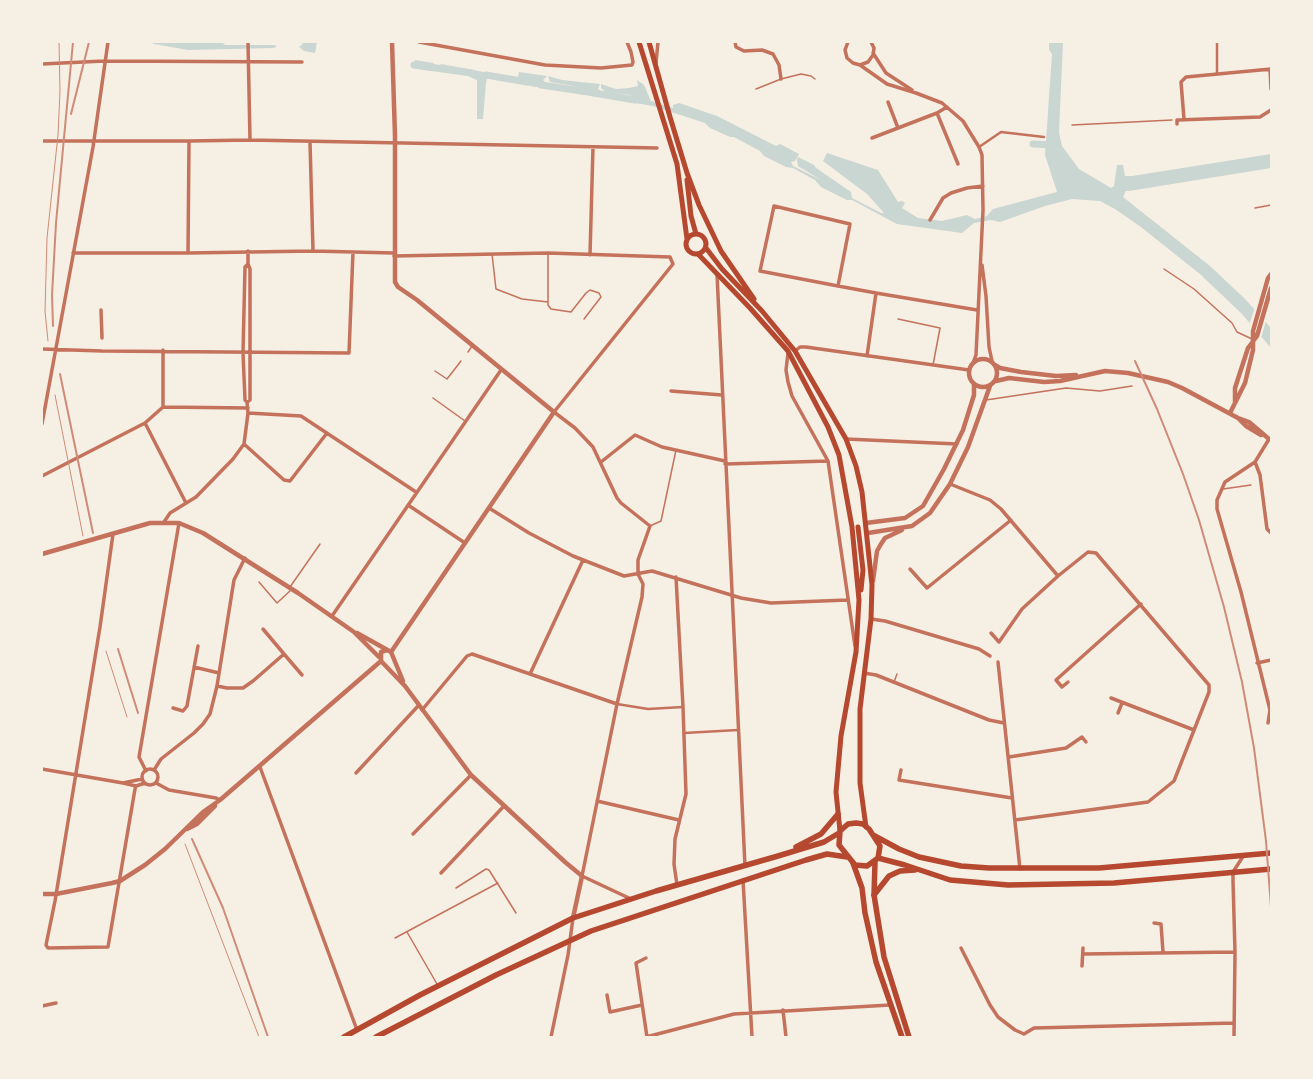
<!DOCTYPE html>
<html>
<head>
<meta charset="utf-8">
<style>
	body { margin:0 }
	#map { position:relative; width:1313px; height:1079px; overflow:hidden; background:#f6efe4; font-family:"Golos Text",sans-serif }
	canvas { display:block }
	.frame { position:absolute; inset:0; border:43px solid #f6efe4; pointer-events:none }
</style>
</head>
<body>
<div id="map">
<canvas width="1313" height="1079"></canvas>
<div class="frame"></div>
</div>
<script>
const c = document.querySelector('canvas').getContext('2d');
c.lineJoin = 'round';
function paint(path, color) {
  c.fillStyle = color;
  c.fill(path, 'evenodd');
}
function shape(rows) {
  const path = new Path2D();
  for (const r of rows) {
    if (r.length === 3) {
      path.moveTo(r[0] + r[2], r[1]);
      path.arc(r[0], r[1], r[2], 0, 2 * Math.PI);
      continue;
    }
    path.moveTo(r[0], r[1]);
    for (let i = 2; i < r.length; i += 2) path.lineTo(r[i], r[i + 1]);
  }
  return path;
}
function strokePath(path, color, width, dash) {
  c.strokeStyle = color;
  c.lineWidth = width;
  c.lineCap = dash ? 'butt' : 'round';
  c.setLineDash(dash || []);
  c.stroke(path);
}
const water = shape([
	[150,42,222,42,225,45,274,45,277,46,274,48,188,50,154,44],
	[277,42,317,42,315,53,304,51,299,47,303,44,300,42],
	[1049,42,1063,42,1059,133,1062,146,1079,169,1111,188,1114,186,1117,165,1123,165,1125,176,1132,176,1271,154,1271,168,1129,191,1126,191,1123,197,1210,266,1245,299,1271,328,1271,348,1242,314,1200,274,1141,227,1115,209,1100,201,1072,199,1045,206,1000,222,991,220,974,223,962,233,897,224,852,200,847,200,821,187,815,180,793,168,786,167,764,156,760,151,734,137,730,137,710,128,705,123,653,106,635,103,627,98,632,97,630,95,606,92,601,88,601,84,616,89,629,88,638,86,637,80,644,85,651,101,673,108,673,105,679,103,717,116,776,146,780,144,799,154,795,161,791,162,793,166,821,180,798,166,797,159,798,157,814,165,816,168,851,192,852,198,881,213,884,213,867,194,823,161,827,153,878,170,898,202,902,201,905,203,902,208,918,218,942,221,967,215,975,219,987,216,993,209,1057,192,1045,155,1052,54,1049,50],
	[415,60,433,63,440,68,432,71,414,68],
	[441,64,489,73,495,77,487,79,486,82,483,119,477,119,477,80,468,76,463,72,465,70,440,65],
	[519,72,547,76,543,80,549,86,542,88,525,85,518,81,523,79,518,77],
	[548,76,562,80,600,84,598,89,604,95,597,97,578,94,573,90,576,87,574,86,550,82]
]);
const pier = shape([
	[1255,307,1266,320,1261,339,1249,325]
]);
const canal = shape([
	[414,65,472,73],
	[486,75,527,82],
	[541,85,582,91],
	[594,93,635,100],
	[1033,144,1055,145]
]);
const service = shape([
	[756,89,781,79,801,74,811,76,815,79],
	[1072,125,1172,120],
	[1255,208,1271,205],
	[548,253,548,305,551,309,571,312,586,293,590,290,599,293,601,297,584,319],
	[492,254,496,289,522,299,548,302],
	[1164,269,1194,289,1232,323,1237,332,1252,339],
	[898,319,940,328,933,365],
	[468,352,472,346],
	[435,371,447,379,461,361],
	[433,398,465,421],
	[986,400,1066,388,1100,391,1132,386],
	[1223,489,1251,485],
	[650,526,661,521,676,450],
	[259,582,277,603,291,590],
	[290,587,320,544],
	[894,682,897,674],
	[456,888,486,869,489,870,516,913],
	[407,932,437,984],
	[395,938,498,883]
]);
const pedestrian = shape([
	[1217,42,1217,73],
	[979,147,1001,132,1044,137],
	[617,704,648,709,683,707],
	[684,733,738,730]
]);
const minor = shape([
	[248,42,250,140],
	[419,42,545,65,601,68,632,65,633,62,631,52,627,42],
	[735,42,736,47,744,51,762,50,773,54,779,65,781,79],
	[848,42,845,50,847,58,853,63,860,65,868,62,873,55,874,48,871,42],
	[873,53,886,73,912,90],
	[656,63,658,42],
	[42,64,104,61,302,62],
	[860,65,887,84,916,93,942,103,963,121,979,147,982,155,983,210,976,355,973,363],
	[1270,69,1271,89],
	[888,102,898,128],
	[937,113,958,164],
	[1184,119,1181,82,1186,77,1271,69],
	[1177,124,1177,120,1260,117,1271,110],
	[872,138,937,113,947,107],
	[42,141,189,141],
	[310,142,313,251],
	[930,220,943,198,951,193,967,188,983,186],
	[73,253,188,253],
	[394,253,313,251,188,253,189,141,250,140,657,148],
	[590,255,593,147],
	[394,256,548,253,670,257,673,264,554,412,575,428,593,447,617,498,621,503,650,526,638,560,638,574,643,584,642,597,617,704,582,876,631,899],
	[982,265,986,296,989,347,992,361],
	[717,274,745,866],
	[838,286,850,224,774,206,760,271,838,286,876,293,977,310],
	[101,310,102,338],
	[42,349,102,351,349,353,353,252],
	[795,351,800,347,806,347,969,370],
	[788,353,786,370,788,382,792,396,828,461,855,646],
	[867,356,876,293],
	[671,391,722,395],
	[247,402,250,400,250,269,248,264,248,251],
	[163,407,248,408],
	[163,407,163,350],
	[248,413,301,416,416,492],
	[145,423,163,407],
	[42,424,93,147,108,42],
	[846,439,957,444],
	[244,444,284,480,290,481,327,433],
	[601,462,635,435,662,447,725,461],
	[1255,462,1260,475,1267,529,1271,533],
	[725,464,828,461],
	[42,476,145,423,186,503],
	[950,484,990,500,1001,509,1058,576,1088,552,1096,553,1209,685,1209,692,1174,781,1148,802,1015,820],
	[408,505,465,543],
	[489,508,529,533,573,556,624,576,652,571,741,598,771,603,847,600],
	[164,522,170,513,196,497,233,459,244,444,248,413,247,402,245,400,243,353,245,267,248,264],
	[113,534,100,627,55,901,46,945,48,948,108,947,135,789,136,786,145,783],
	[910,569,927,588,1011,520],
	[676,577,683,707,686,794,675,839,674,864,677,885],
	[332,616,501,370],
	[871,619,885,621,979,649,990,656],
	[991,633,999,642,1022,609,1058,576],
	[284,654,302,675],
	[998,662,1020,869],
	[1257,663,1271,660],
	[194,667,219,673],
	[864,673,876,675,989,720,1004,723],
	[530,674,583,560],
	[1068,682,1062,687,1056,680,1141,604],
	[217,686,227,688,243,688,253,681,284,654,263,629],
	[1111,698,1194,730],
	[173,708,183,711,187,706,198,646],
	[422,710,467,656,472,654,617,704],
	[1118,713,1122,703],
	[1268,723,1270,710,1241,592,1217,509,1217,500,1225,482,1255,462,1269,439,1271,440],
	[1009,757,1066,748,1082,737,1086,742],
	[260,767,357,1030],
	[150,777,8],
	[42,769,123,783,142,779],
	[154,770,161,759,194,733,203,724,210,714,217,686,234,580,245,558],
	[901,770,899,780,1012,798],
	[146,771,139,757,179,523],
	[356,773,419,705],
	[123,783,136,786],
	[156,783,169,790,216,798,220,800],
	[597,801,679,820],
	[413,834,471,775],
	[441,873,504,806],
	[743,880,752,1037],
	[1154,923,1161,924,1163,952],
	[961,948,990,1005,998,1017,1015,1030,1024,1034],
	[1083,954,1235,952],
	[646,958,636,963,647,1037],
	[1082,966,1083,948],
	[607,995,610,1012,642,1005],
	[42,1006,56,1003],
	[783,1010,786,1037],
	[1024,1034,1034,1028,1234,1023],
	[551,1037,568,955,573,918],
	[646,1037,734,1014,890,1005],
	[1234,1037,1235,952,1233,881,1233,872,1244,855]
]);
const tertiary = shape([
	[983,373,14],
	[995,365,1000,368,1021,372,1056,376,1076,375],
	[996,381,1009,378,1044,382,1060,381,1105,371,1128,373,1168,382,1182,388,1238,418,1249,422,1269,439],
	[1235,402,1235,388,1248,348,1257,336,1271,288],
	[1230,413,1245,383,1253,350,1253,331,1268,278,1271,274],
	[1239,419,1246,426,1261,435],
	[866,523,905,518,923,506,944,469,963,430,974,395,974,384],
	[868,533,912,526,930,513,950,484,968,447,990,386],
	[42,554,150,523,179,523,203,533,298,593,354,632,379,657],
	[873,581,877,551,881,544,885,538,902,530],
	[357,633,391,652,403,681],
	[387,650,381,652,381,661,405,686,471,775,565,862,582,876,573,918],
	[391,652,554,412,417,300,398,287,395,282,395,136,392,42],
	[187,829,197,824,215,806],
	[42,894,56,894,112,883,120,881,145,865,165,849,203,812,220,800,381,661]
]);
const secondary = shape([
	[639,42,677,164,687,239],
	[649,42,670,117,687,173,699,205,721,251,754,299],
	[687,180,691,216,696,234],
	[696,244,10],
	[706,248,722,269,762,311,795,351,846,439,856,466,862,492,872,585,871,619,860,709,860,783,866,827],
	[698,254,750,308,788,351,828,427,839,455,852,527,859,600,856,652,841,736,836,792,840,831],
	[858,527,863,570,861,590]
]);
const primary = shape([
	[875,862,874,895,884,957,909,1037],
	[853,863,862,888,865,913,876,962,902,1037]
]);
const trunk = shape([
	[856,823,863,824,869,829,880,846,878,858,867,866,855,865,839,845,840,831,848,824,856,823],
	[873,835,899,849,919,857,961,866,989,868,1099,868,1271,853],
	[796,847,821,834,838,814],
	[878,858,905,865,950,880,1008,885,1114,883,1271,869],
	[874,895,889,876,900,871,915,870],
	[344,1037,420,995,573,918,656,891,778,856,824,842,839,833],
	[376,1037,496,975,591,931,806,860,827,854,847,857]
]);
const tram = shape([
	[48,341,45,311,47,238,58,135,60,91,59,42],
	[55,395,83,536],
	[106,651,127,717],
	[185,844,259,1037]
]);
const rail = shape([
	[71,114,89,42],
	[53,326,52,295,56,223,73,42],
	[1135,361,1157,409,1183,474,1199,520,1224,607,1242,682,1254,748,1266,841,1271,907],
	[60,374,93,533],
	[118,649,138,713],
	[192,839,223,908,268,1037]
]);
paint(water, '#c9d6d2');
paint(pier, '#f6efe4');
strokePath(canal, '#c9d6d2', 7);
strokePath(service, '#c5725c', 1.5);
strokePath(pedestrian, '#c5725c', 2.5);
strokePath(minor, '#c5725c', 3.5);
strokePath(tertiary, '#c5725c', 4.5);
strokePath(secondary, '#b5482f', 5);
strokePath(primary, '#b5482f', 5.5);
strokePath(trunk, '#b5482f', 5.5);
strokePath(tram, '#cf8b77', 1);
strokePath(rail, '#cf8b77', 2);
</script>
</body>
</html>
